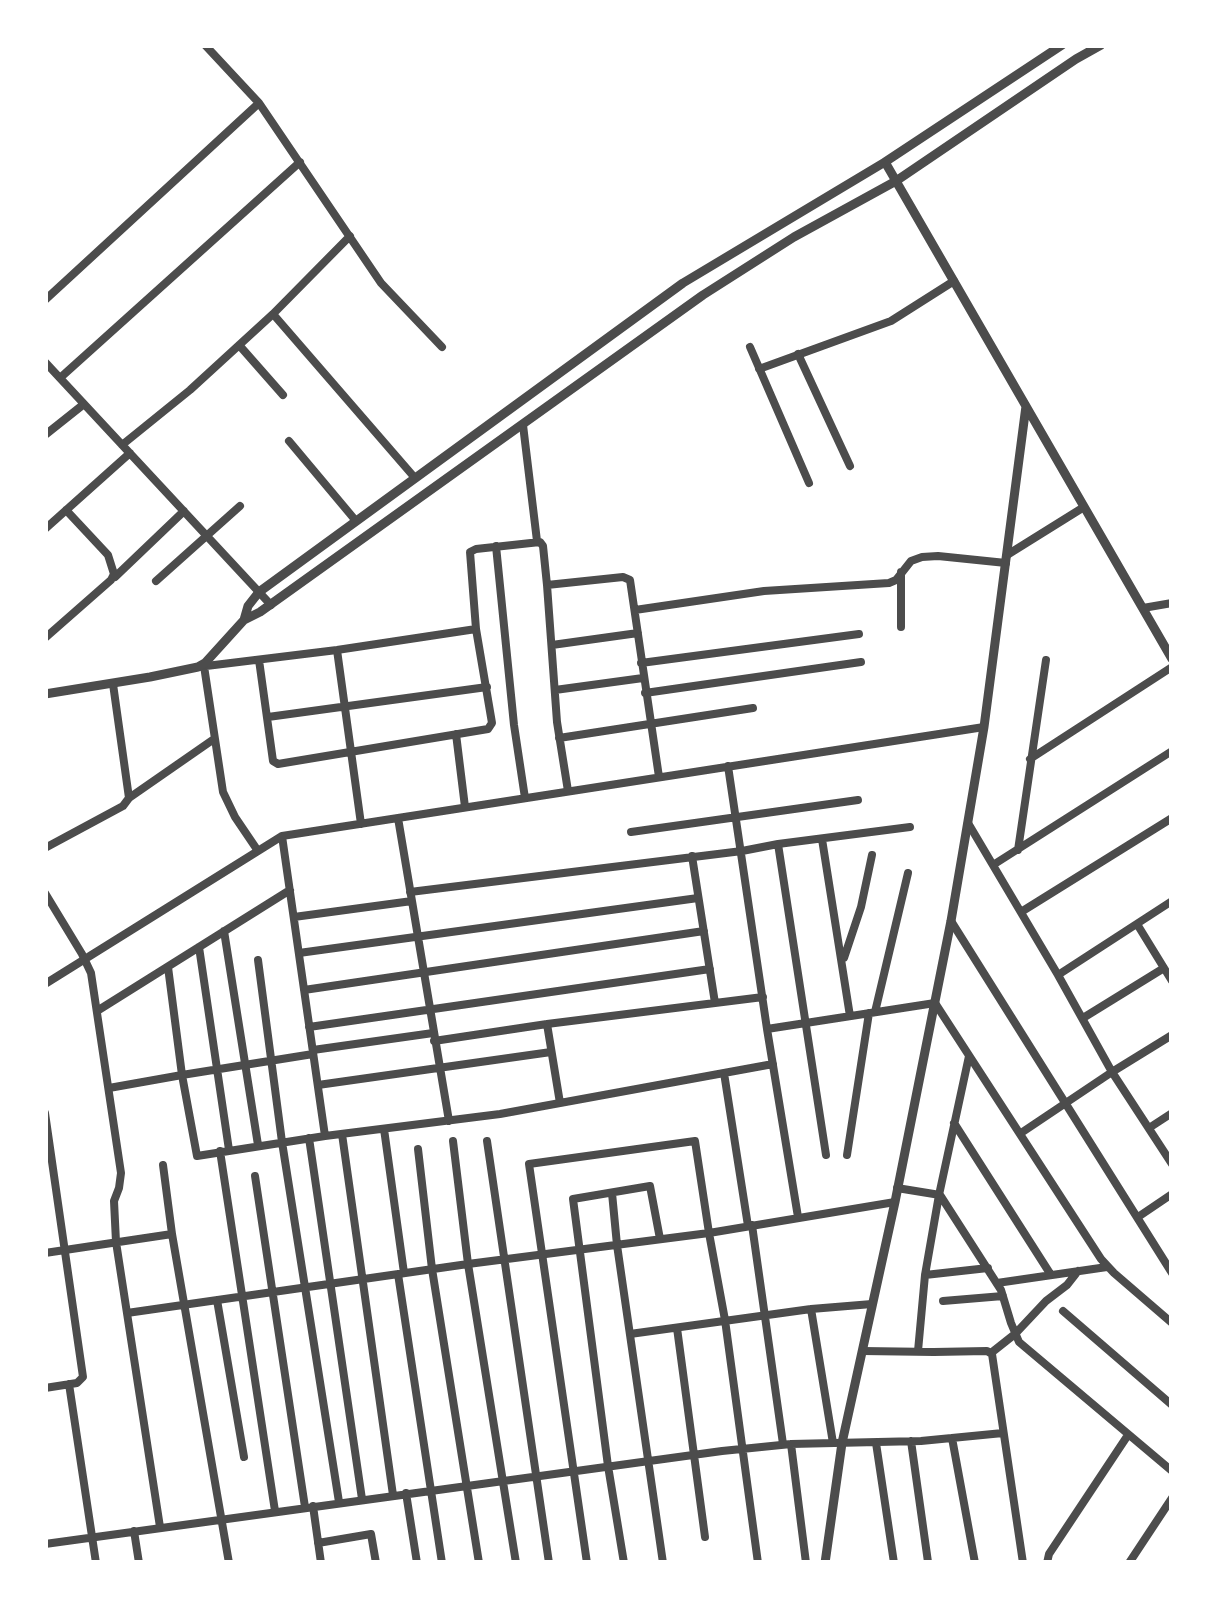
<!DOCTYPE html>
<html>
<head>
<meta charset="utf-8">
<style>
	body { margin:0 }
	#map { position:relative; width:1217px; height:1608px; overflow:hidden; background:#fff; font-family:Manrope,sans-serif }
	canvas { display:block }
	.frame { position:absolute; inset:0; border:48px solid #fff; pointer-events:none }
</style>
</head>
<body>
<div id="map">
<canvas width="1217" height="1608"></canvas>
<div class="frame"></div>
</div>
<script>
const c = document.querySelector('canvas').getContext('2d');
c.lineJoin = 'round';
function shape(rows) {
  const path = new Path2D();
  for (const r of rows) {
    path.moveTo(r[0], r[1]);
    for (let i = 2; i < r.length; i += 2) path.lineTo(r[i], r[i + 1]);
  }
  return path;
}
function strokePath(path, color, width, dash) {
  c.strokeStyle = color;
  c.lineWidth = width;
  c.lineCap = dash ? 'butt' : 'round';
  c.setLineDash(dash || []);
  c.stroke(path);
}
const minor = shape([
	[205,45,259,103,381,283,442,347],
	[45,300,259,103],
	[273,314,415,478],
	[239,345,283,395],
	[750,347,809,483],
	[798,354,850,466],
	[45,362,271,605],
	[759,369,891,321,954,281],
	[60,378,300,162],
	[523,425,537,541],
	[45,435,84,404],
	[289,441,356,521],
	[122,445,190,390,273,314,350,236],
	[45,529,130,453],
	[496,546,514,725,525,798],
	[1007,555,1084,507],
	[115,577,184,511],
	[156,581,240,506],
	[547,585,623,577,630,580,659,777],
	[1143,608,1172,603],
	[635,610,764,591,889,583,896,580,911,561,922,557,938,556,1006,563],
	[901,627,901,572],
	[45,638,111,580,114,574,108,555,66,510],
	[552,645,638,633],
	[337,650,361,824],
	[259,660,273,761,278,764,488,729,492,723,476,629,470,552,476,549,540,542,543,546,547,585,557,722,568,791],
	[641,663,859,634],
	[204,666,223,792,235,817,258,851],
	[198,667,337,650,476,629],
	[113,684,129,798],
	[555,690,643,678],
	[645,693,861,662],
	[268,717,487,687],
	[456,734,465,807],
	[559,738,753,708],
	[1030,759,1172,667],
	[728,766,767,1029],
	[398,818,449,1121],
	[968,823,1058,975,1112,1072,1172,1164],
	[631,832,858,800],
	[282,836,325,1136],
	[822,839,850,1016],
	[778,844,826,1155],
	[45,848,123,806,129,798,214,739],
	[1018,850,1046,660],
	[692,856,715,1003],
	[993,865,1172,751],
	[410,892,742,851,778,844,910,827],
	[45,893,82,954,91,973,121,1173,119,1188,114,1201,116,1242,160,1527],
	[1021,912,1172,818],
	[294,917,412,901],
	[951,921,1172,1273],
	[1137,924,1172,981],
	[224,931,258,1145],
	[199,947,229,1150],
	[299,953,698,898],
	[844,958,861,907,872,855],
	[258,960,282,1142,339,1502],
	[168,967,182,1075,313,1054],
	[1058,975,1172,901],
	[45,984,282,836,984,727],
	[304,990,704,931],
	[97,1011,290,890],
	[875,1012,908,873],
	[1083,1018,1164,968],
	[547,1024,560,1103],
	[309,1027,710,969],
	[434,1041,547,1024,763,997],
	[313,1050,433,1033],
	[724,1073,748,1226],
	[318,1085,551,1052],
	[109,1088,182,1075,197,1156,325,1136,500,1114,773,1064],
	[45,1113,83,1377,77,1383,45,1388],
	[954,1123,1051,1275],
	[1149,1128,1172,1113],
	[384,1129,404,1273],
	[1021,1133,1112,1072,1172,1035],
	[342,1134,393,1495],
	[309,1138,362,1499],
	[453,1141,468,1264,516,1563],
	[487,1141,549,1563],
	[418,1149,432,1269,479,1563],
	[220,1151,275,1511],
	[847,1155,869,1013],
	[163,1165,172,1234,229,1563],
	[255,1176,305,1507],
	[897,1188,940,1195,1001,1290,1011,1323,1019,1342,1172,1471],
	[612,1193,617,1245,663,1563],
	[798,1217,767,1029,935,1003,1101,1259,1114,1273,1172,1323],
	[1138,1217,1172,1194],
	[752,1225,783,1444],
	[45,1253,172,1234],
	[398,1274,442,1563],
	[925,1275,988,1268],
	[997,1283,1107,1267],
	[217,1300,244,1457],
	[943,1301,1003,1296],
	[811,1309,833,1443],
	[1063,1311,1172,1405],
	[127,1313,468,1264,709,1233,895,1202],
	[677,1328,705,1537],
	[630,1334,811,1309,872,1304],
	[863,1351,934,1352,987,1351,992,1354,1023,1563],
	[918,1351,925,1275,939,1195,969,1056],
	[991,1353,1015,1334,1046,1301,1067,1285,1078,1271],
	[69,1384,96,1563],
	[952,1438,975,1563],
	[911,1441,928,1562],
	[876,1443,894,1563],
	[791,1444,806,1563],
	[406,1493,417,1563],
	[313,1506,321,1563],
	[134,1531,139,1563],
	[318,1543,371,1534,376,1563],
	[45,1544,722,1451,791,1444,921,1441,1003,1433],
	[587,1563,529,1164,695,1141,709,1233,725,1320,758,1563],
	[624,1563,608,1466,573,1199,650,1186,660,1239],
	[1047,1563,1049,1554,1128,1435],
	[1129,1563,1172,1498]
]);
const tertiary = shape([
	[885,162,1172,659],
	[244,620,260,612,703,295,794,237,896,181,1076,59,1101,45],
	[45,694,150,677,198,667,205,663,244,620,248,606,259,592,683,283,885,162,1062,45],
	[825,1563,842,1443,895,1202,951,921,984,727,1026,406]
]);
strokePath(minor, '#4c4c4c', 8);
strokePath(tertiary, '#4c4c4c', 9);
</script>
</body>
</html>
